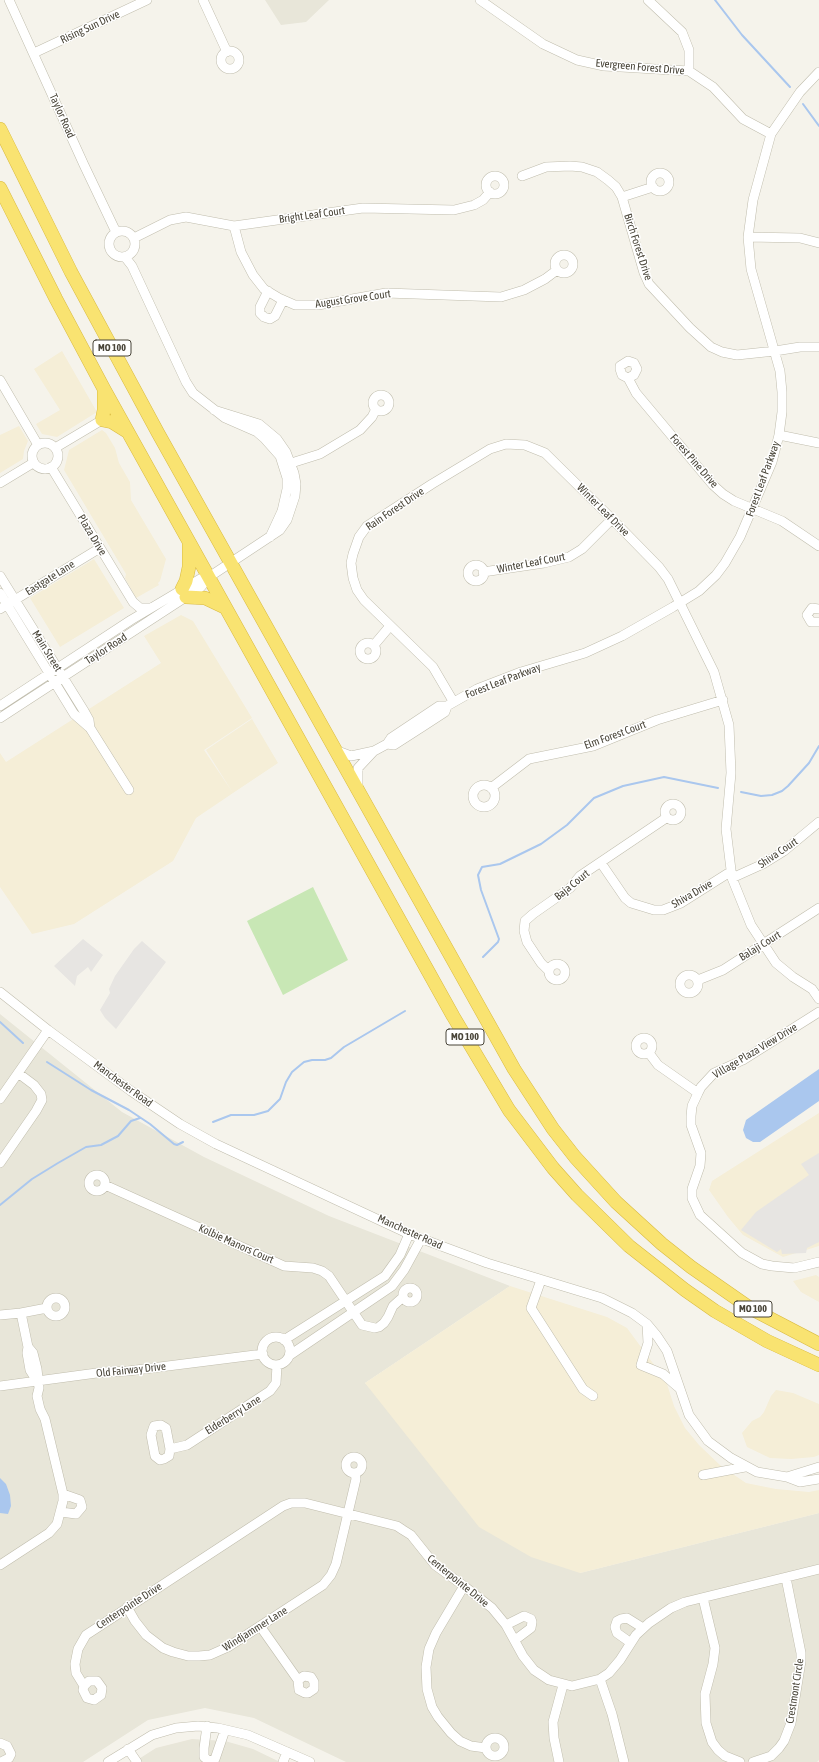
<!DOCTYPE html>
<html>
<head>
<meta charset="utf-8">
<style>
	body { margin:0 }
	canvas { display:block; background:#f5f3eb }
</style>
</head>
<body>
<canvas width="819" height="1762"></canvas>
<script>
const c = document.querySelector('canvas').getContext('2d');
c.lineJoin = 'round';
function paint(path, color) {
  c.fillStyle = color;
  c.fill(path, 'evenodd');
}
function shape(rows) {
  const path = new Path2D();
  for (const r of rows) {
    if (r.length === 3) {
      path.moveTo(r[0] + r[2], r[1]);
      path.arc(r[0], r[1], r[2], 0, 2 * Math.PI);
      continue;
    }
    path.moveTo(r[0], r[1]);
    for (let i = 2; i < r.length; i += 2) path.lineTo(r[i], r[i + 1]);
  }
  return path;
}
function strokePath(path, color, width, dash) {
  c.strokeStyle = color;
  c.lineWidth = width;
  c.lineCap = dash ? 'butt' : 'round';
  c.setLineDash(dash || []);
  c.stroke(path);
}
function drawText(font, color, halo, rows, align = 'center') {
  c.font = font + ' "Asap Condensed",sans-serif';
  c.lineWidth = 3;
  c.setLineDash([]);
  c.textBaseline = 'middle';
  c.strokeStyle = halo;
  c.fillStyle = color;
  for (const [text, x, y, turn = 0] of rows) {
    c.save();
    c.translate(x, y);
    c.rotate((+turn || 0) * Math.PI / 180);
    c.textAlign = isNaN(turn) ? turn : align;
    if (halo) c.strokeText(text, 0, 0);
    c.fillText(text, 0, 0);
    c.restore();
  }
}
const residential = shape([
	[265,0,329,0,306,22,281,25],
	[0,1014,122,1112,204,1157,329,1216,510,1286,365,1383,580,1573,819,1513,819,1760,817,1762,346,1762,254,1718,205,1708,148,1720,83,1762,0,1762],
	[192,1739,225,1741,253,1749,280,1762,134,1762,156,1748]
]);
const commercial = shape([
	[62,351,97,412,57,437,42,434,36,424,60,410,34,369],
	[19,426,28,441,24,451,23,459,0,473,0,435],
	[102,430,106,433,115,448,119,463,130,482,131,500,166,559,160,581,158,583,159,585,136,598,125,578,126,574,64,470,69,450],
	[94,559,124,608,60,647,30,598],
	[181,615,193,621,252,718,204,750,233,793,196,818,173,861,74,924,32,934,0,887,0,753,6,762,161,663,144,636],
	[252,719,278,763,233,793,206,750],
	[819,1113,819,1246,783,1257,743,1235,728,1217,709,1190,712,1181],
	[816,1275,819,1277,819,1302,801,1292,793,1281],
	[510,1286,607,1317,627,1328,666,1381,674,1406,685,1428,699,1445,721,1466,746,1483,776,1489,809,1492,819,1490,819,1513,580,1573,531,1557,479,1527,365,1383],
	[776,1390,793,1393,819,1404,819,1455,814,1457,791,1459,770,1458,747,1447,742,1433,752,1421,760,1417,764,1412,771,1396]
]);
const green = shape([
	[313,887,348,960,283,995,247,921]
]);
const parking = shape([
	[83,939,103,955,91,972,88,967,77,976,75,986,54,966],
	[142,941,166,962,116,1029,105,1018,100,1010,110,993,109,989,115,976,134,949],
	[819,1153,819,1242,807,1248,806,1253,782,1254,781,1249,777,1252,741,1230,756,1212,809,1175,801,1164]
]);
const water = shape([
	[819,1069,819,1101,760,1142,753,1142,746,1138,743,1130,746,1120],
	[0,1478,6,1484,10,1495,11,1506,8,1514,0,1513]
]);
const stream = shape([
	[715,0,742,35,790,87],
	[803,104,819,126],
	[741,792,761,796,772,795,782,791,788,786,809,763,819,746],
	[483,957,498,942,499,939,481,890,478,875,482,867,500,864,541,844,567,825,594,798,623,786,664,777,718,788],
	[0,1022,23,1043],
	[47,1062,91,1090,129,1110,150,1124,174,1144,177,1145,183,1142],
	[213,1122,231,1115,254,1115,268,1111,280,1099,286,1082,292,1072,304,1062,312,1060,325,1060,331,1058,344,1047,405,1011],
	[0,1205,32,1179,58,1163,86,1147,101,1145,118,1136,131,1121,140,1118]
]);
const minor = shape([
	[9,0,84,165,116,232],
	[203,0,227,52],
	[480,0,543,44,577,60,604,66,689,71,713,87,743,119,771,134],
	[648,0,682,32,689,50,689,71],
	[230,60,9],
	[34,53,147,0],
	[660,182,9],
	[522,176,546,167,570,166,582,167,597,172,608,180,616,187,622,197,644,273,649,284,690,328,711,347,722,352,737,355,775,351,800,347,819,347],
	[495,185,9],
	[622,197,653,187],
	[234,226,241,252,253,275,264,289,279,298,295,305,318,305,386,293,501,297,524,290,545,279,557,270],
	[122,244,13],
	[748,237,800,238,819,243],
	[134,238,170,220,186,217,234,226,363,208,454,210,474,205,483,200,490,192],
	[564,264,9],
	[125,257,132,266,186,382,193,393,225,418,257,432,264,438,280,456,287,478,287,489,282,511,270,537],
	[268,291,260,307,260,313,264,317,270,319,275,316,283,300],
	[628,378,634,375,637,369,634,363,628,361,620,366,620,369,622,375,628,378,636,393,713,485,723,494,734,501,782,521,819,546],
	[0,380,38,445],
	[381,403,8],
	[779,435,819,443],
	[45,456,13],
	[55,448,102,420],
	[285,465,320,454,360,430,372,417,376,409],
	[51,467,133,602,140,608,150,608],
	[0,483,33,463],
	[476,573,8],
	[483,572,544,563,569,557,582,549,612,519],
	[0,576,84,711,89,720,90,728,74,714,0,593],
	[0,609,100,548],
	[819,609,812,608,807,615,811,622,819,622],
	[368,651,8],
	[374,645,390,626],
	[453,701,433,667,364,600,357,590,353,578,351,563,353,554,359,537,367,526,432,484,490,449,506,444,525,445,545,453,612,519,659,567,668,579,714,672,729,725,731,773,726,829,732,878,751,925,776,963,793,977,812,989,819,999],
	[0,706,131,620,200,579,209,577],
	[0,718,201,587,209,577,280,530,287,520,295,496,296,484,294,473,286,452,277,439,259,424,214,410],
	[90,728,129,790],
	[387,744,394,745,422,727,445,712,447,706],
	[335,750,351,756,374,751,387,744,391,738,439,706,447,706,477,689,521,672,585,653,622,636,673,607,699,591,716,575,725,563,740,537,772,462,779,435,782,412,782,392,780,371,751,269,748,237,753,200,771,134,800,92,819,72],
	[484,796,11],
	[491,788,529,759,593,746,657,720,723,700],
	[358,789,358,768,373,752],
	[673,812,8],
	[601,863,625,898,631,903,654,910,663,910,681,903,730,872],
	[732,878,763,864,784,851,819,822],
	[557,972,8],
	[549,971,541,963,527,942,524,931,525,921,533,914,570,888,580,876,666,818],
	[689,984,9],
	[698,980,723,970,819,908],
	[0,992,48,1030,131,1091,180,1124,216,1144,409,1234,487,1263,602,1298,632,1313,647,1324,657,1336,667,1351,689,1415,708,1441,731,1458,757,1472,787,1477,800,1482,819,1479],
	[819,1012,743,1060,714,1073,701,1087,698,1093,692,1106,691,1116,691,1125,701,1153,700,1166,692,1189,692,1198,700,1215,742,1253,762,1264,772,1266,794,1268,819,1262],
	[644,1046,8],
	[649,1053,658,1065,698,1093],
	[0,1099,48,1030],
	[0,1163,36,1111,42,1100,41,1094,34,1085,18,1073],
	[97,1183,8],
	[105,1185,284,1266,313,1268,322,1271,329,1276,362,1325,375,1328,379,1327,384,1323,388,1317,393,1306,403,1297],
	[541,1280,531,1308,583,1389,593,1396],
	[410,1295,7],
	[56,1307,9],
	[21,1313,28,1347,27,1353,30,1370,37,1381],
	[0,1315,21,1313,47,1308],
	[647,1324,648,1343,641,1365,663,1374,678,1387],
	[276,1351,14],
	[284,1340,385,1276,400,1255,409,1234],
	[290,1355,392,1286,404,1270,421,1239],
	[0,1386,104,1372,128,1371,263,1354],
	[170,1449,169,1456,164,1459,160,1460,155,1456,151,1435,154,1426,161,1425,166,1428,170,1449,187,1445,270,1391,276,1383,277,1365],
	[354,1465,8],
	[703,1475,745,1467],
	[787,1477,819,1467],
	[61,1512,76,1514,82,1507,80,1500,63,1494],
	[0,1565,49,1533,57,1524,63,1501,63,1494,45,1419,40,1409,37,1396,39,1388,37,1369,33,1353,28,1347],
	[464,1586,436,1633,429,1649,426,1667,427,1689,432,1707,438,1717,451,1733,460,1741,471,1746,486,1748],
	[703,1598,715,1648,713,1664,705,1694,706,1723,712,1742,718,1750,725,1756,740,1762],
	[127,1607,135,1621,146,1635,163,1648,173,1652,188,1656,199,1656,210,1655,228,1647,323,1585,331,1575,336,1564,356,1479,355,1473],
	[506,1625,524,1616,531,1619,532,1622,531,1628,515,1640],
	[260,1626,298,1680,299,1690,305,1693,308,1693,314,1689,314,1682,311,1677,304,1676,298,1680],
	[631,1643,617,1633,615,1627,617,1621,621,1619,627,1618,643,1628],
	[600,1679,612,1714,624,1762],
	[84,1686,89,1681,97,1681,102,1688,101,1695,94,1700,87,1698,83,1690,84,1686,76,1673,75,1664,78,1649,86,1635,283,1506,291,1503,305,1503,397,1526,403,1530,411,1535,435,1565,464,1586,492,1608,506,1625,523,1656,534,1670,549,1680,572,1686,600,1679,609,1673,620,1660,636,1635,649,1623,671,1608,685,1602,819,1569],
	[207,1726,204,1748,204,1757,209,1761,215,1759,225,1730],
	[495,1747,9],
	[0,1743,7,1746,11,1754,9,1758,1,1762],
	[128,1749,137,1762],
	[108,1762,152,1735,176,1728,198,1726,218,1728,248,1735,310,1762],
	[283,1762,287,1752],
	[559,1762,554,1738,553,1722,563,1685],
	[753,1762,771,1756,779,1748,784,1741,791,1723,801,1661,801,1653,786,1578]
]);
const highway = shape([
	[0,129,71,272,158,433,486,1019,514,1069,553,1129,575,1157,616,1202,662,1244,691,1267,750,1308,819,1344],
	[0,188,56,299,104,389,453,1016,509,1110,553,1168,577,1195,629,1246,685,1290,715,1311,767,1341,819,1365],
	[104,390,104,410,102,420,112,422,128,432],
	[182,589,186,581,189,567,189,543],
	[186,597,205,598,226,608]
]);
const shields = [
	[112,348,38],
	[465,1037,38],
	[753,1309,38]
];
const shieldNames = [
	["MO 100",112,348],
	["MO 100",465,1037],
	["MO 100",753,1309]
];
const streetNames = [
	["Rising Sun Drive",90,27,-25],
	["Evergreen Forest Drive",640,67,5],
	["Taylor Road",62,116,66],
	["Bright Leaf Court",312,215,-8],
	["Birch Forest Drive",638,247,72],
	["August Grove Court",353,299,-8],
	["Forest Pine Drive",694,461,49],
	["Forest Leaf Parkway",763,479,-70],
	["Rain Forest Drive",395,509,-34],
	["Winter Leaf Drive",603,510,45],
	["Plaza Drive",92,535,59],
	["Winter Leaf Court",531,563,-11],
	["Eastgate Lane",50,578,-32],
	["Taylor Road",106,649,-33],
	["Main Street",47,651,58],
	["Forest Leaf Parkway",503,681,-21],
	["Elm Forest Court",615,735,-20],
	["Shiva Court",778,853,-34],
	["Baja Court",572,885,-39],
	["Shiva Drive",692,894,-30],
	["Balaji Court",760,946,-32],
	["Village Plaza View Drive",755,1051,-31],
	["Manchester Road",123,1084,36],
	["Manchester Road",410,1232,24],
	["Kolbie Manors Court",236,1244,24],
	["Old Fairway Drive",131,1370,-6],
	["Elderberry Lane",233,1415,-32],
	["Centerpointe Drive",458,1581,39],
	["Centerpointe Drive",129,1606,-33],
	["Windjammer Lane",255,1629,-32],
	["Crestmont Circle",795,1691,-81]
];
paint(residential, '#e8e6d9');
paint(commercial, '#f5eed7');
paint(green, '#c8e7b5');
paint(parking, '#e7e5e2');
paint(water, '#aac7ee');
strokePath(stream, '#aac7ee', 2);
strokePath(minor, '#c0bdad', 10);
strokePath(highway, '#d9ba41', 14);
strokePath(minor, '#fff', 9);
strokePath(highway, '#f9e371', 13);
for (const [x, y, w] of shields) {
  const box = new Path2D();
  box.roundRect(x - w / 2, y - 8, w, 16, 3);
  c.fillStyle = '#fff';
  c.fill(box);
  strokePath(box, '#494539', 1);
}
drawText('bold 10px', '#494539', null, shieldNames);
drawText('11px', '#494539', '#fff', streetNames);
</script>
</body>
</html>
